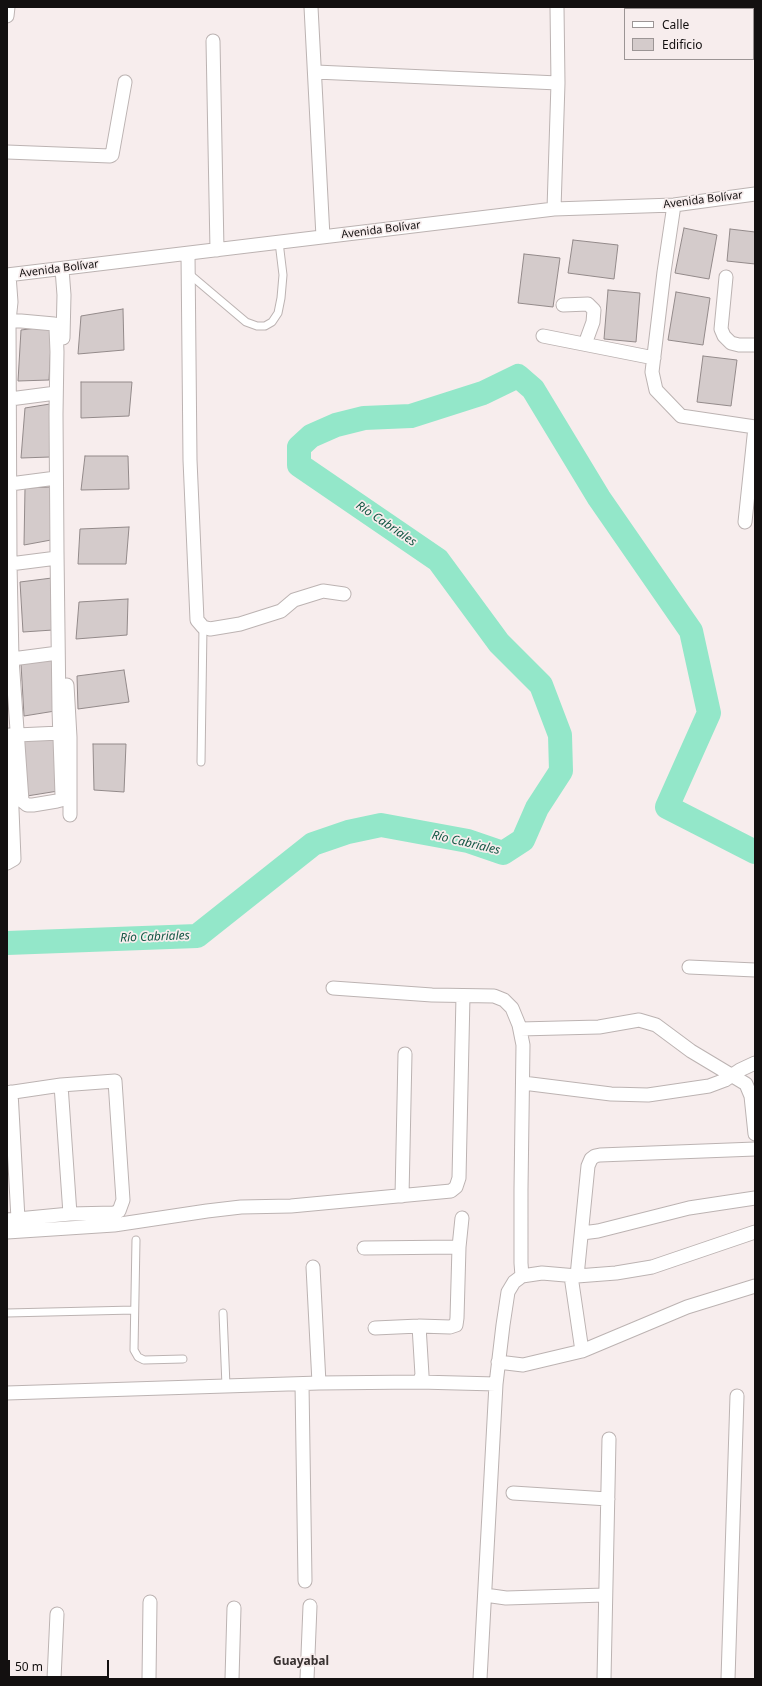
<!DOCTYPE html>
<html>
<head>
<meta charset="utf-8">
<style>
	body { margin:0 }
	#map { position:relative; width:762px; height:1686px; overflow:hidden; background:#f7eded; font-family:"Noto Sans",sans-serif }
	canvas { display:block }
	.frame { position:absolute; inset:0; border:8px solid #131010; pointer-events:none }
	.legend { position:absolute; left:624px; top:8px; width:130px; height:52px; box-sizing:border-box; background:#f7eded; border:1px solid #9c9595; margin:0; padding:5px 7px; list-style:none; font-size:12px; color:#131010 }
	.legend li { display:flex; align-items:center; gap:8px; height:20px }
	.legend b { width:20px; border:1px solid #9c9595 }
	.scale { position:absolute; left:8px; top:1660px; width:101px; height:18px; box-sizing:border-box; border:2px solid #131010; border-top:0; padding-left:5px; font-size:12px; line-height:14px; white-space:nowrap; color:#131010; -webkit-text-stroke:3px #f7eded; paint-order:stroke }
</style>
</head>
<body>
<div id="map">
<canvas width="762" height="1686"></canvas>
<div class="frame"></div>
<ul class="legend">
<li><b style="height:5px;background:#fff"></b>Calle</li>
<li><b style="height:11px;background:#d4cbcb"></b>Edificio</li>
</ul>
<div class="scale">50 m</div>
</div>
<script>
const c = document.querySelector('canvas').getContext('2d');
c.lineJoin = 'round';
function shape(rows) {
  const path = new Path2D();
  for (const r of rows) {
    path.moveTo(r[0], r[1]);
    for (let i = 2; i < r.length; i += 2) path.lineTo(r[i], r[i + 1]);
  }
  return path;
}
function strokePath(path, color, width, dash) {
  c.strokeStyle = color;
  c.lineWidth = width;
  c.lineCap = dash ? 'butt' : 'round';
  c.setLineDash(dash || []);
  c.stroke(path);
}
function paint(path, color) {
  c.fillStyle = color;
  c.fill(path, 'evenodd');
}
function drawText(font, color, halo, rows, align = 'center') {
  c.font = font + ' "Noto Sans",sans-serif';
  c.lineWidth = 3.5;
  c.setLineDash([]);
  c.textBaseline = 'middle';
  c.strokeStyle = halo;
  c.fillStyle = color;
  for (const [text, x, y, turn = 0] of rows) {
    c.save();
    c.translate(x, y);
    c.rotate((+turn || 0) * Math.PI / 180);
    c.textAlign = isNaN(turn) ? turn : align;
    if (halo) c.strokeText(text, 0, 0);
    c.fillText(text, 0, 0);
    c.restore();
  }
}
const river = shape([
	[7,943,197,936,313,844,348,832,381,825,468,841,503,853,523,840,537,808,561,771,560,735,541,685,499,643,438,560,299,465,299,447,311,436,336,425,364,418,411,416,483,393,518,376,533,389,599,498,691,631,709,713,667,807,755,852]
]);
const building = shape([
	[684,228,717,235,709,279,675,273,684,228],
	[730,229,755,232,755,264,727,261,730,229],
	[573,240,618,245,614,279,568,273,573,240],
	[524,254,560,258,553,307,518,303,524,254],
	[608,290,640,293,636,342,604,339,608,290],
	[676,292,710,298,703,345,668,340,676,292],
	[123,309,124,350,78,354,81,316,123,309],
	[52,326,49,380,18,381,21,330,52,326],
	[703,356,737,360,731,406,697,402,703,356],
	[81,382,132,382,129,416,81,418,81,382],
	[50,404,50,457,21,458,25,408,50,404],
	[85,456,128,456,129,489,81,490,85,456],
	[50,487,51,540,24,545,25,488,50,487],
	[129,527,126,564,78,564,80,529,129,527],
	[52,578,53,630,23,632,20,582,52,578],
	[128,599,127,635,76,639,79,602,128,599],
	[54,660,55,711,24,716,21,664,54,660],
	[124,670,129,702,78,709,77,676,124,670],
	[57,739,58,791,27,796,23,741,57,739],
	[93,744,126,744,124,792,94,790,93,744]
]);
const lane = shape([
	[188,273,246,322,257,326,265,326,272,322,278,313,281,298,283,275,279,242],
	[201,762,203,627],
	[136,1240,134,1350,138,1357,144,1360,183,1359],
	[7,1313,134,1310],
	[223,1313,226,1386]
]);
const street = shape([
	[311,7,323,237],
	[7,16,8,7],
	[213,41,217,250],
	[316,72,558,83],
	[7,152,110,156,112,155,125,82],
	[674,205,664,272,652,372,656,390,681,416,755,427],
	[554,209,558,83,557,7],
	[188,254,190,460,197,620,203,627,210,629,240,624,281,611,294,600,323,591,344,594],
	[62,269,64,295,63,338],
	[7,275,554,209,674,205,755,194],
	[726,277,721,329,724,336,731,343,739,345,755,345],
	[563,305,588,304,594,310,593,322,585,344],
	[9,321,21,321,54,324,56,328,57,352,56,414,57,552,59,710,62,795,61,800,57,801,33,805,27,805,22,801,12,659,10,564,9,321,11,302,9,275],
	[543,336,654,358],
	[10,399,56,393],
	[10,484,56,478],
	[745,522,755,427],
	[10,564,57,558],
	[12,659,58,653],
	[67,685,70,737,70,815],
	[17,735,60,733],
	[7,863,14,859,9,735],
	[689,967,755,970],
	[333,988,432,995,494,996,504,1000,512,1008,519,1025,523,1045,521,1189,521,1263,522,1276],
	[520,1029,599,1027,639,1020,656,1025,691,1051,746,1084,751,1096,755,1134],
	[523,1083,611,1094,648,1095,709,1086,725,1080,740,1070,755,1063],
	[61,1085,70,1214],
	[11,1092,18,1219],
	[7,1093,61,1085,115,1081,123,1200,119,1211,114,1213,70,1214,7,1220],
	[402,1196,405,1054],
	[7,1232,114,1225,207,1211,241,1207,291,1206,451,1191,456,1187,459,1178,463,996],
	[582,1233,598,1231,689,1208,755,1198],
	[364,1248,459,1247],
	[313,1267,319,1383],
	[571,1276,582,1351],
	[577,1276,588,1166,591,1159,595,1156,600,1155,755,1149],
	[419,1326,422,1375,419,1382],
	[375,1328,419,1326,450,1327,456,1325,457,1318,459,1247,462,1218],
	[498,1362,523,1365,582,1351,687,1307,755,1286],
	[302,1384,305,1581],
	[496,1384,503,1325,508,1292,514,1282,522,1276,542,1273,577,1276,616,1273,652,1267,755,1232],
	[7,1393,319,1383,419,1382,496,1384,480,1679],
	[513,1493,608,1499],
	[485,1595,506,1598,605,1595],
	[54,1679,57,1614],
	[149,1679,150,1602],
	[232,1679,234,1608],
	[307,1679,310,1606],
	[604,1679,609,1439],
	[728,1679,737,1396]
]);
const streetNames = [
	["Avenida Bolívar",703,200,-7],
	["Avenida Bolívar",381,230,-7],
	["Avenida Bolívar",59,269,-7]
];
const waterNames = [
	["Río Cabriales",386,524,34],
	["Río Cabriales",466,843,13],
	["Río Cabriales",155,937,-2]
];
const neighbourhoodNames = [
	["Guayabal",301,1662]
];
strokePath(river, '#93e7c9', 24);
paint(building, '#d4cbcb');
strokePath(building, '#938a8a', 1);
strokePath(lane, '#bcb3b2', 9);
strokePath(street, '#bcb3b2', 15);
strokePath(lane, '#fff', 7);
strokePath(street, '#fff', 13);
drawText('11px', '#131010', '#f7eded', streetNames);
drawText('italic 12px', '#135744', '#f7eded', waterNames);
drawText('bold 12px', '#393231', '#f7eded', neighbourhoodNames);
</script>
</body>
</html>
